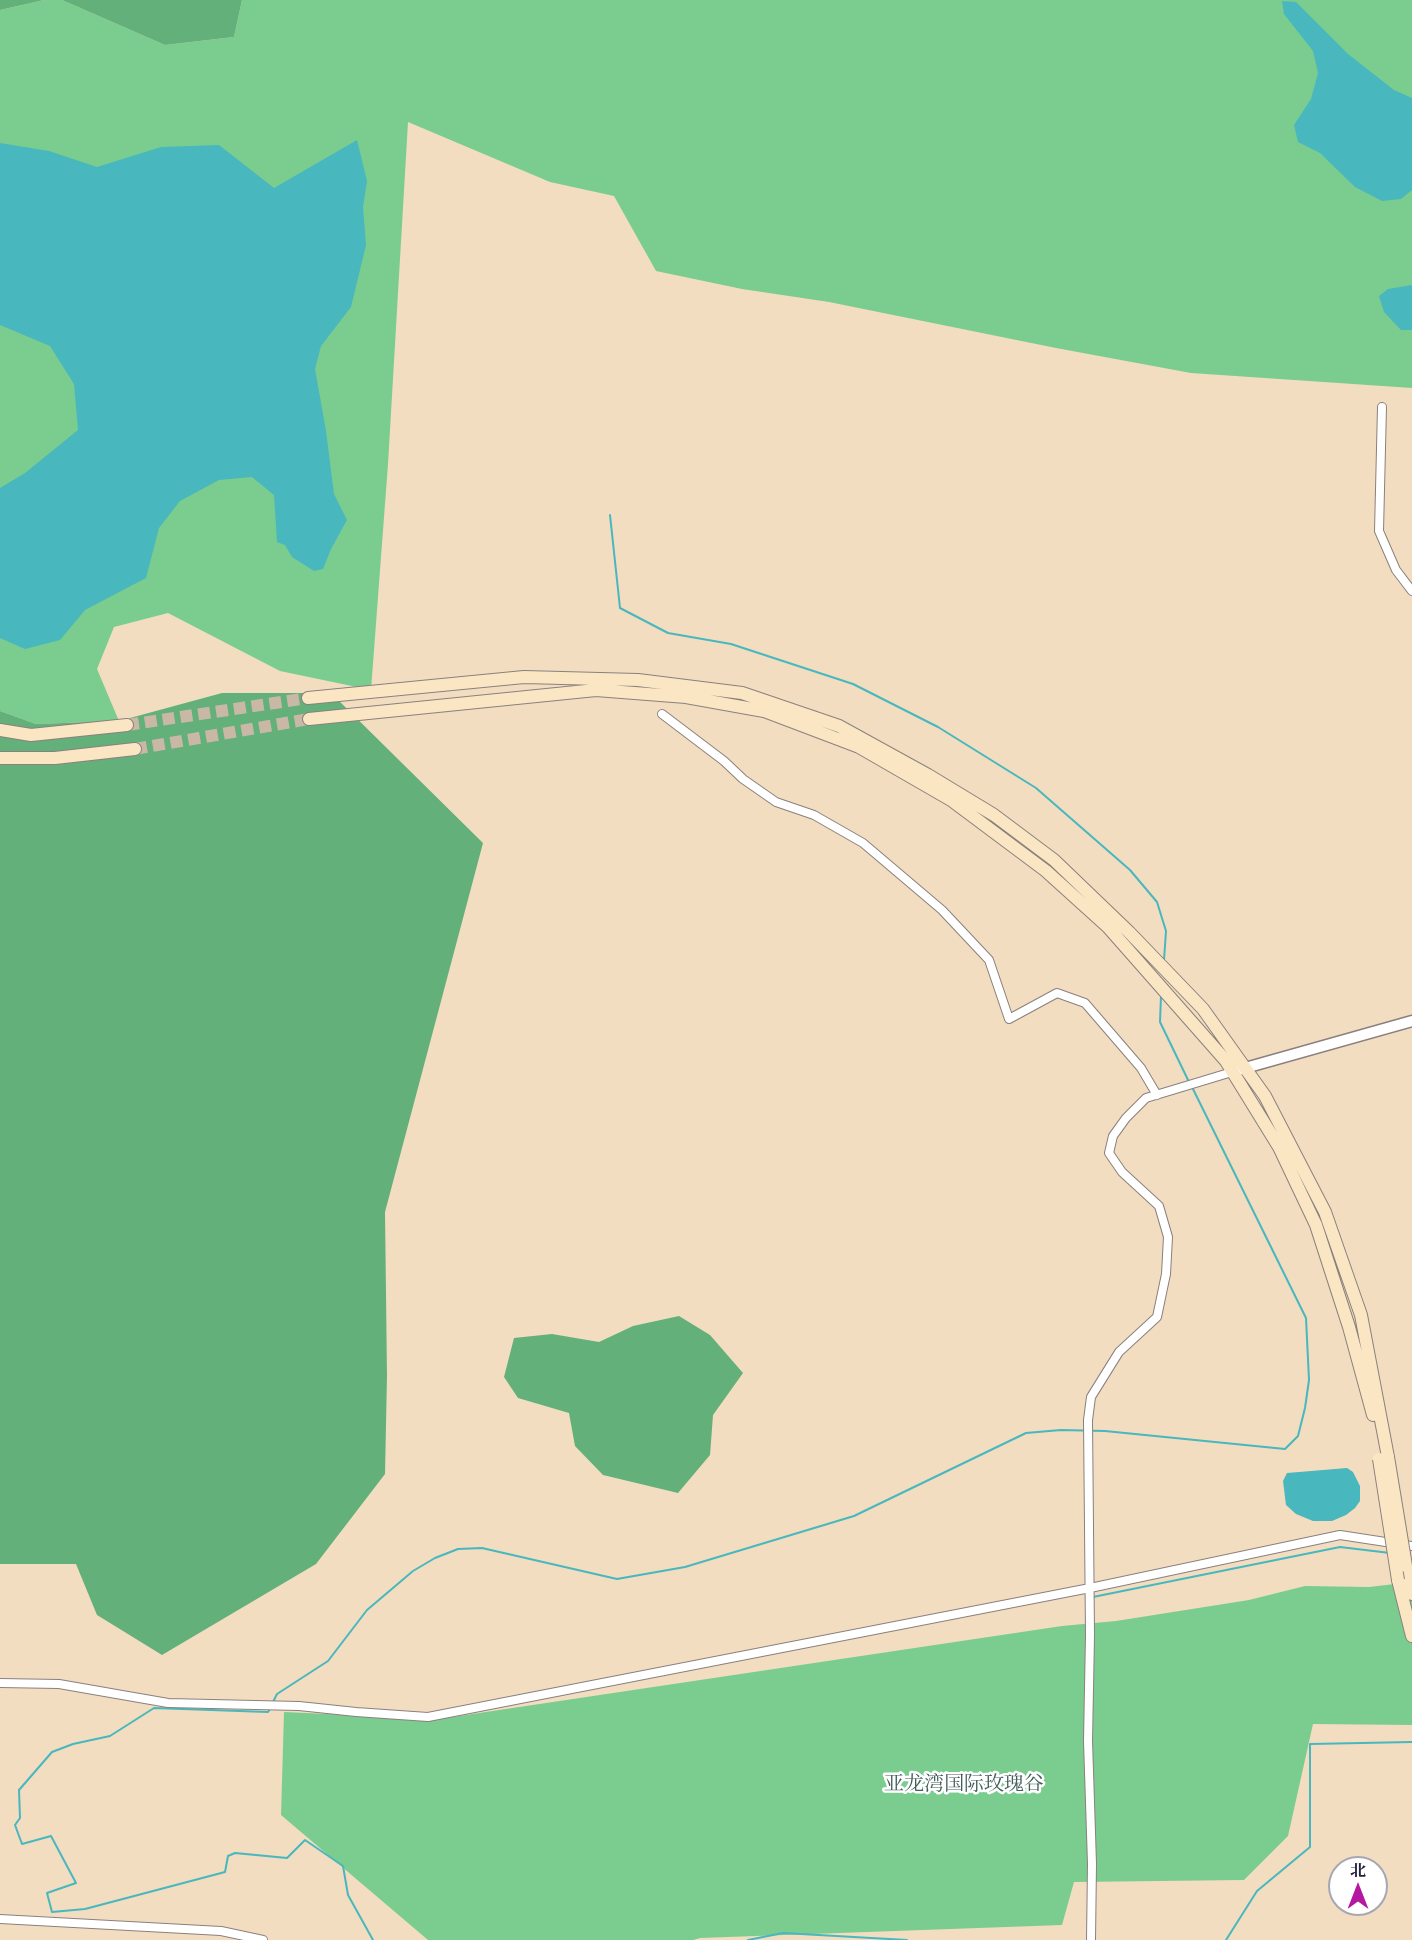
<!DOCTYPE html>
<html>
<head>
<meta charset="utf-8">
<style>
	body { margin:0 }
	#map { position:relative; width:1412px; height:1940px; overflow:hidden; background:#f2ddc0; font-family:"Gentium Book Plus","Noto Serif SC",serif }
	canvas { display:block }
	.north { position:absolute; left:1328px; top:1856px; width:60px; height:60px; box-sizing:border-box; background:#fff; border:2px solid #a7a7b1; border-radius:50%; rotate:0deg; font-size:16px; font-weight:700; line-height:24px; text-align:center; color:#22223b }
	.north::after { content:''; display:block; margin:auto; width:21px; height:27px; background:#b5179e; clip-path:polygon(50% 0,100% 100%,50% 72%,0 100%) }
</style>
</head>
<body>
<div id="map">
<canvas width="1412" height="1940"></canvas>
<div class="north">北</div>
</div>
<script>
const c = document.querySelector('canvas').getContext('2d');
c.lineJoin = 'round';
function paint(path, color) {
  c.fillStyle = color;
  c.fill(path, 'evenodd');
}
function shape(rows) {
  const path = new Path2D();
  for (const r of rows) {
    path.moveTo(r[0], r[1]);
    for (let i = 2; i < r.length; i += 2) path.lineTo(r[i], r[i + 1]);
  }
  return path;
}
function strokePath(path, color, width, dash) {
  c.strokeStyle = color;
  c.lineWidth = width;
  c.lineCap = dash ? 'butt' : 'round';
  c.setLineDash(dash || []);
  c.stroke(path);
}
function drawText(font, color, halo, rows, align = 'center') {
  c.font = font + ' "Gentium Book Plus","Noto Serif SC",serif';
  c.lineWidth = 5;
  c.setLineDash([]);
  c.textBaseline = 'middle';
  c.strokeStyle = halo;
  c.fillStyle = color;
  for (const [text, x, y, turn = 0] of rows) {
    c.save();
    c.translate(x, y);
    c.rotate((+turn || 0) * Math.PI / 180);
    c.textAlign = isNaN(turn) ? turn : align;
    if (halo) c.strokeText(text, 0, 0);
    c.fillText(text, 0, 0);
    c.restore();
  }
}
const green = shape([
	[44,0,62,0,165,45,234,37,242,0,1412,0,1412,388,1191,373,1056,348,829,302,742,289,656,271,614,196,550,182,408,122,388,464,371,690,280,671,168,613,114,627,97,669,119,721,36,724,0,711,0,10],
	[1412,1582,1412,1725,1313,1724,1288,1836,1244,1880,1074,1882,1062,1925,700,1938,693,1940,428,1940,281,1815,284,1712,439,1719,1062,1626,1116,1621,1249,1600,1305,1586,1369,1587]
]);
const forest = shape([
	[0,0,44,0,0,10],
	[62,0,242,0,234,37,165,45],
	[222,693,331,693,483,843,385,1212,387,1376,385,1474,316,1564,162,1655,97,1615,76,1564,0,1564,0,711,36,724,119,721],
	[679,1316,710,1335,743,1373,713,1415,710,1455,678,1493,603,1475,575,1446,569,1413,518,1398,504,1377,514,1338,552,1334,599,1342,633,1326]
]);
const water = shape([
	[1282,1,1296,2,1348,54,1394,90,1412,98,1412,190,1401,199,1382,201,1355,187,1320,153,1298,142,1294,125,1311,99,1318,73,1313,51,1284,14],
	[357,140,367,181,363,207,366,245,351,307,321,346,315,369,326,431,334,494,347,520,331,549,323,569,314,571,292,557,285,545,277,542,274,495,252,477,219,480,180,501,159,528,146,578,85,610,60,640,25,649,0,638,0,488,25,473,78,430,74,384,50,346,0,325,0,143,49,151,97,167,161,147,219,145,274,188],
	[1412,285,1412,330,1401,330,1384,312,1379,296,1388,289],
	[1347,1468,1353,1472,1360,1486,1360,1501,1355,1508,1346,1515,1332,1521,1313,1521,1296,1514,1286,1505,1283,1481,1287,1473]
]);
const stream = shape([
	[610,515,620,608,668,633,731,644,853,684,938,727,1036,788,1130,870,1157,902,1166,931,1164,960],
	[1161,996,1160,1022,1189,1082],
	[1093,1597,1340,1547,1390,1553],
	[272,1704,277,1694,328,1661,367,1610,413,1571,435,1558,458,1549,482,1548,617,1579,685,1567,854,1516,1026,1433,1061,1430,1105,1431,1285,1449,1298,1436,1305,1408,1309,1380,1306,1318,1192,1087],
	[270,1709,268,1712,154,1708,110,1736,73,1744,52,1752,19,1790,20,1818,15,1825,22,1844,51,1836,76,1883,47,1893,52,1912,85,1909,225,1872,228,1856,235,1853,287,1858,305,1840,343,1866,348,1895,373,1940],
	[748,1940,783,1933,907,1940],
	[1226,1940,1257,1891,1310,1847,1310,1744,1412,1742]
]);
const secondaryTunnel = shape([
	[127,725,308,698],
	[135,749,309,719]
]);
const minor = shape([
	[1382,407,1379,531,1396,570,1412,591],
	[662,714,724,761,743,779,776,802,814,815,863,843,942,910,989,960,1009,1019,1057,993,1085,1003,1141,1068,1157,1095],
	[0,1683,59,1684,168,1703,299,1706,356,1712,428,1717,1090,1588,1340,1535,1412,1546],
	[0,1919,221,1931,263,1940],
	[1091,1940,1092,1864,1088,1741,1090,1635,1088,1420,1091,1397,1119,1352,1157,1317,1166,1274,1168,1237,1159,1206,1122,1172,1109,1153,1113,1136,1126,1118,1146,1098,1232,1072]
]);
const tertiary = shape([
	[1238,1070,1412,1021]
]);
const secondary = shape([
	[308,698,524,677,638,680,742,693,839,726,928,775,994,815,1054,860,1129,932,1203,1009,1265,1096,1325,1212,1361,1315,1388,1457],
	[309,719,596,690,686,697,764,711,859,747,951,800,1046,871,1108,927,1226,1061,1279,1147,1316,1225,1349,1327,1373,1415],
	[0,730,31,735,127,725],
	[0,758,55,758,135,749],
	[1406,1566,1412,1594],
	[1398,1580,1412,1636]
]);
const secondaryBridge = shape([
	[1388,1457,1406,1566],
	[1379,1459,1398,1580]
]);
const parkNames = [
	["亚龙湾国际玫瑰谷",964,1785]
];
paint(green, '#7acd8f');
paint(forest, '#63b07a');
paint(water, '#48b7be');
strokePath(stream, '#48b7be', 2);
strokePath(secondaryTunnel, '#c8b8a5', 12, [12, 6]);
strokePath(minor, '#8a807e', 10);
strokePath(tertiary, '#8a807e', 13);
strokePath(secondary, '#8a807e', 14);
strokePath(minor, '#fff', 8);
strokePath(tertiary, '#fff', 10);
strokePath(secondary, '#fbe6c4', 12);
strokePath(secondaryBridge, '#8a807e', 14, []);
strokePath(secondaryBridge, '#fbe6c4', 12);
drawText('20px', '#415e58', '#fff', parkNames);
</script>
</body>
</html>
